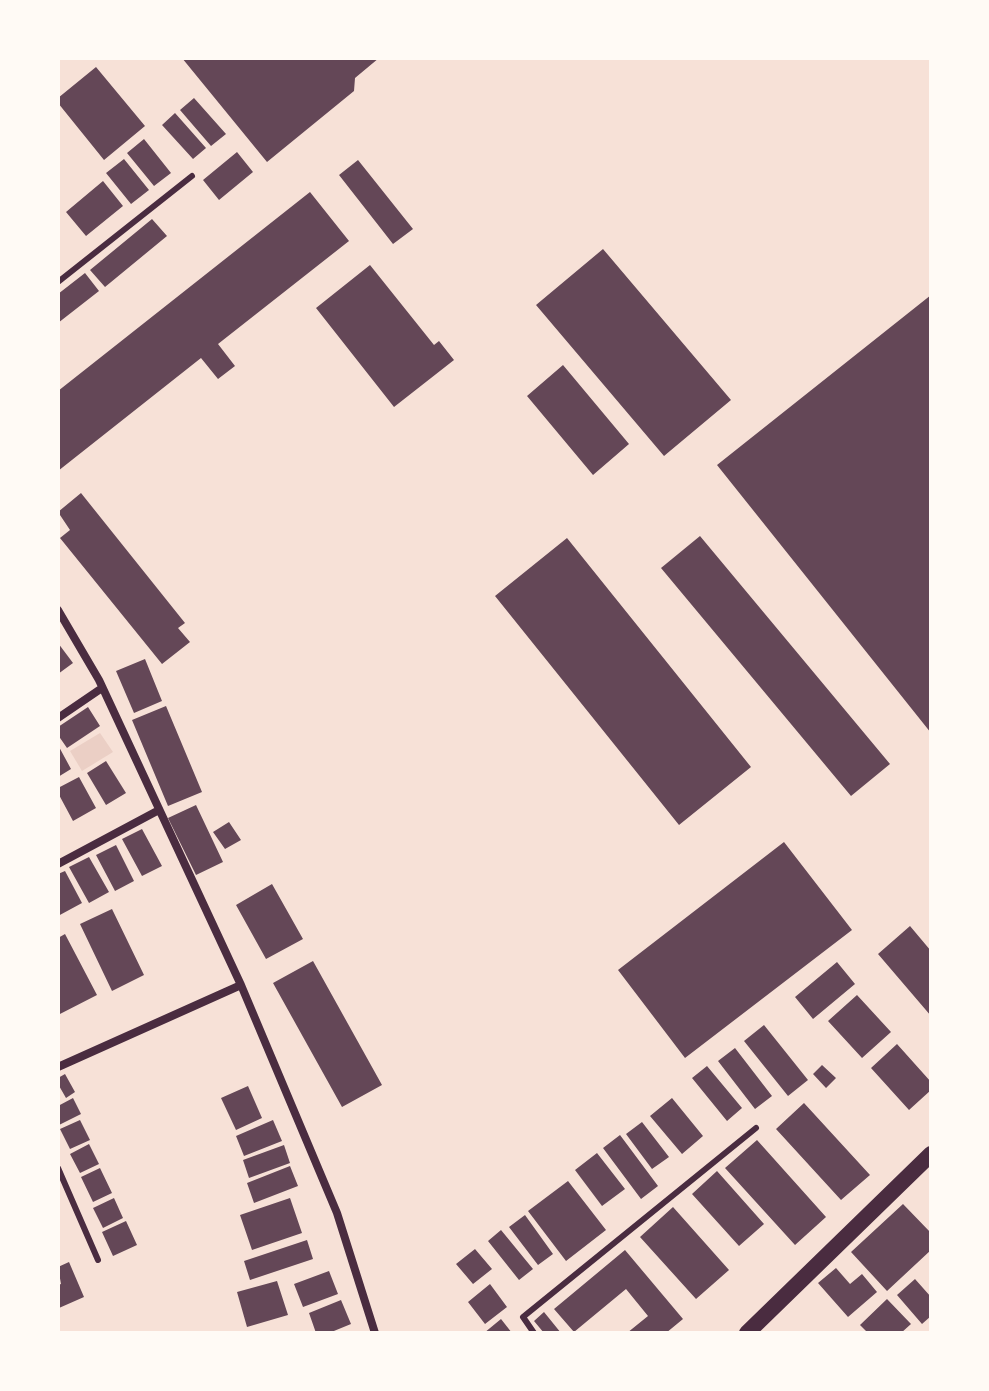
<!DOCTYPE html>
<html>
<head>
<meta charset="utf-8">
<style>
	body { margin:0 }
	#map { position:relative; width:989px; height:1391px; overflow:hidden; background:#f7e1d7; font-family:"Asap Condensed",sans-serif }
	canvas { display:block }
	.frame { position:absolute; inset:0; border:60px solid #fffaf5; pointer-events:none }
</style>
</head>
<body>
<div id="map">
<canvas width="989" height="1391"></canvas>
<div class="frame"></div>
</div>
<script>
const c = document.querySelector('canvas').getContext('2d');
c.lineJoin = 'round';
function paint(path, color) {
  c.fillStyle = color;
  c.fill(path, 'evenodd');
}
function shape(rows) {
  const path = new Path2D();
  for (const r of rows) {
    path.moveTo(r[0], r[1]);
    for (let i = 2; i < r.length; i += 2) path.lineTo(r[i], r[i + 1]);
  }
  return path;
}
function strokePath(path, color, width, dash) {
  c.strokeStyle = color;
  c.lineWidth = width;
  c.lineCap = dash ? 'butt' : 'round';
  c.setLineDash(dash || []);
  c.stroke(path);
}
const green = shape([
	[100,733,113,752,82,771,70,751]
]);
const building = shape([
	[182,58,379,58,355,78,354,91,267,162],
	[96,67,145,126,104,160,58,103,58,98],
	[194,98,226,134,211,146,180,110],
	[175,113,206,148,193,159,162,125],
	[144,139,171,173,154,186,127,153],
	[237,152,253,172,219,200,203,180],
	[124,159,149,190,131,204,106,173],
	[358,160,413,229,393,244,339,175],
	[103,181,123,206,86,236,66,212],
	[310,192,349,241,218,344,235,366,218,379,201,358,58,471,58,391],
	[152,219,167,236,105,287,90,270],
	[603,249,731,400,664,456,536,305],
	[370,265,434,345,439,341,454,360,394,407,316,308],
	[85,273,99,291,58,323,58,294],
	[931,295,931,733,717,465],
	[563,365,629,444,593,475,527,396],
	[81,493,185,623,178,628,190,642,162,664,60,538,70,530,58,512],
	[700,536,890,764,851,796,661,568],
	[567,538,751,767,679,825,495,596],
	[58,643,73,663,58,674],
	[145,659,162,701,134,713,116,671],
	[166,706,202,792,168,806,132,720],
	[88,707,100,726,67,748,58,735,58,727],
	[58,745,71,769,58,777],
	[106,761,126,793,106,805,87,773],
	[79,777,96,808,73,821,58,793,58,788],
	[196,805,223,862,196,875,168,818],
	[229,822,241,840,225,849,213,832],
	[142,829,162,866,142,876,122,839],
	[784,842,852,930,685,1058,618,970],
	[116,845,134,881,115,891,96,855],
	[89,857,109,892,89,903,69,867],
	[65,871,82,903,58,916,58,874],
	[272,884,303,939,266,959,236,905],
	[112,909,144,975,112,991,80,924],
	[910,926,931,951,931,1016,878,954],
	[65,934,97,995,58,1015,58,938],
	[313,961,382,1085,342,1107,273,983],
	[837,962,855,984,813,1019,795,997],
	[857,995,891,1032,862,1058,828,1021],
	[764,1025,808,1080,788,1096,744,1041],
	[897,1044,931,1082,931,1090,909,1110,871,1068],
	[735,1048,772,1096,755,1109,718,1061],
	[822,1065,836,1078,826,1088,813,1074],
	[707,1066,742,1108,727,1121,692,1078],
	[65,1074,75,1092,66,1098,58,1084,58,1078],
	[248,1086,262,1118,236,1130,221,1098],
	[73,1098,81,1114,59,1125,58,1106],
	[672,1098,703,1136,682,1154,650,1116],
	[804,1103,870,1175,841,1200,776,1129],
	[80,1120,90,1140,70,1149,60,1129],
	[273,1120,282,1141,244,1156,236,1136],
	[642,1122,669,1157,652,1169,626,1134],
	[620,1135,658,1186,641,1199,603,1148],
	[757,1140,826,1217,795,1245,725,1168],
	[89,1144,99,1164,80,1173,70,1154],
	[284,1145,290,1163,249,1178,243,1160],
	[597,1153,625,1189,602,1206,575,1170],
	[290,1166,298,1186,254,1203,247,1183],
	[100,1168,112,1193,93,1202,81,1177],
	[717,1171,764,1224,739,1246,692,1194],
	[568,1181,606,1230,566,1261,528,1211],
	[114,1198,123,1218,103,1228,93,1208],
	[290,1198,302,1233,252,1250,240,1215],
	[903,1204,931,1233,931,1250,887,1291,851,1252],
	[673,1207,729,1270,696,1299,640,1237],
	[525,1215,553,1254,538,1265,509,1227],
	[126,1221,137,1245,113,1256,102,1232],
	[501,1230,533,1269,519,1280,488,1241],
	[307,1240,313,1259,250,1280,244,1261],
	[475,1249,492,1269,473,1284,456,1264],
	[625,1250,683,1319,666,1333,627,1333,648,1316,626,1289,574,1332,554,1309],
	[69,1262,84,1297,59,1308,58,1285,61,1284,58,1267],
	[836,1268,850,1284,862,1274,877,1292,848,1317,818,1283],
	[329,1271,338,1294,303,1307,294,1284],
	[915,1279,931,1297,931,1316,922,1324,897,1295],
	[277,1281,288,1315,247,1327,237,1292],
	[490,1284,507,1307,485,1324,468,1302],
	[887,1299,911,1324,901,1333,868,1333,860,1325],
	[341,1300,351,1324,329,1333,316,1333,309,1313],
	[544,1312,561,1333,544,1333,534,1321],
	[501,1319,512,1333,484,1333]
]);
const service = shape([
	[58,282,192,176],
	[58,1168,98,1260],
	[534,1333,523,1317,756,1128]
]);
const minor = shape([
	[58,610,99,680,241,985,337,1213,375,1333],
	[58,718,102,688],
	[58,864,159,810],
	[58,1067,241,985]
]);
const secondary = shape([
	[747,1333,931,1154]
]);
paint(green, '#ebcfc5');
paint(building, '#644757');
strokePath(service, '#4a2c40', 6);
strokePath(minor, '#4a2c40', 8);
strokePath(secondary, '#4a2c40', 16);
</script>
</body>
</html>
